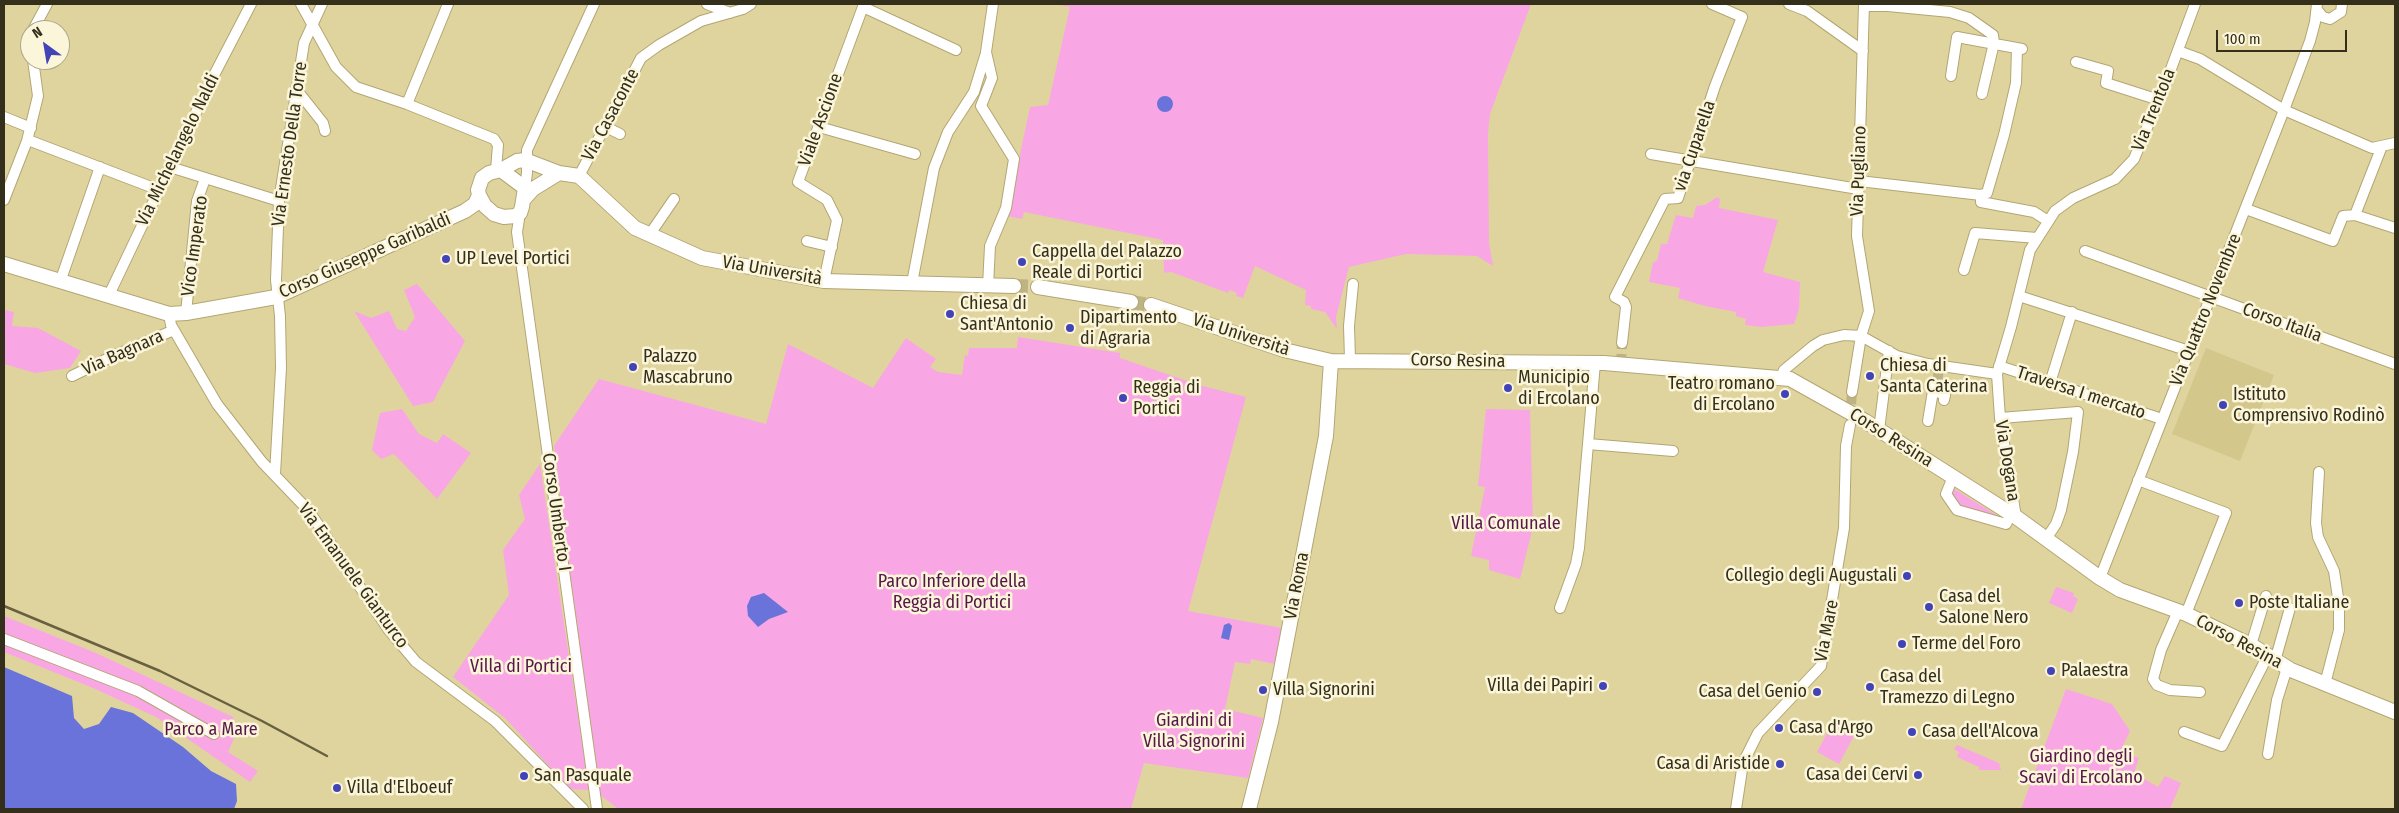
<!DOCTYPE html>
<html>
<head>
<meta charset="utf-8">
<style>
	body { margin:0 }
	#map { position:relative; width:2399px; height:813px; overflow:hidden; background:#e0d49e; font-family:"Fira Sans Condensed",sans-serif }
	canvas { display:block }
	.frame { position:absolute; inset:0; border:5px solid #342f1a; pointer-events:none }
	.north { position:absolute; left:20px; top:20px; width:50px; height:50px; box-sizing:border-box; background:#fbf5da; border:1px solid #aba68d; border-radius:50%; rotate:328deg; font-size:14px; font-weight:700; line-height:20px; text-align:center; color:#342f1a }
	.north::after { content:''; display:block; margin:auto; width:18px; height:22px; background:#4343b8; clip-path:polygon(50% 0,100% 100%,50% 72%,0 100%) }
	.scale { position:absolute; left:2216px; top:30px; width:131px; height:22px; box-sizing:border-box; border:2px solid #342f1a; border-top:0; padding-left:6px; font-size:15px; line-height:18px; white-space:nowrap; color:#342f1a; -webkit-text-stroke:4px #fbf5da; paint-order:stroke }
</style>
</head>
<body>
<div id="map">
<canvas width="2399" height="813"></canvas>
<div class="frame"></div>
<div class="north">N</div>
<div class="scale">100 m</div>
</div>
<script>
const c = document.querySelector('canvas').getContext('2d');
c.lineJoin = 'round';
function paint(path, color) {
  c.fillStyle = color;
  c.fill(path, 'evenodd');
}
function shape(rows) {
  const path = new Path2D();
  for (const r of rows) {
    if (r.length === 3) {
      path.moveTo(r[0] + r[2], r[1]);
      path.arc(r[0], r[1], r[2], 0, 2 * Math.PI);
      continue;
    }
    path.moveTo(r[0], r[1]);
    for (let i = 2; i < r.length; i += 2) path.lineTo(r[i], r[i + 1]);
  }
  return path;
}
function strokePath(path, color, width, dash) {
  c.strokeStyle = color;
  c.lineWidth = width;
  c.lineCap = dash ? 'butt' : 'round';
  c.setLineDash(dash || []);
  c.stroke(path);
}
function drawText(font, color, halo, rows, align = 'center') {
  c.font = font + ' "Fira Sans Condensed",sans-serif';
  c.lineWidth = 5;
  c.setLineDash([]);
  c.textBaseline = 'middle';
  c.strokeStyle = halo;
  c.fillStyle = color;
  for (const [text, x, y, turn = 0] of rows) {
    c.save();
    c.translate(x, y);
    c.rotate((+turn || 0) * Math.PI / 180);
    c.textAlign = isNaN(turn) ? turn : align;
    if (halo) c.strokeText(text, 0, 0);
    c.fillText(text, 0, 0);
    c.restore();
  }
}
const built = shape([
	[2206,348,2274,375,2240,461,2172,434]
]);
const green = shape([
	[1054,4,1531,4,1490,114,1488,134,1489,243,1493,266,1477,256,1406,254,1349,267,1336,317,1337,329,1325,312,1311,309,1311,306,1305,305,1306,290,1255,266,1243,298,1236,296,1237,293,1230,290,1228,293,1171,272,1164,273,1163,240,1024,212,1022,219,1007,216,1030,107,1048,105,1070,7],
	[1717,197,1720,199,1719,208,1778,220,1763,272,1800,282,1799,309,1794,324,1761,327,1745,325,1746,319,1736,316,1736,312,1705,306,1678,298,1680,288,1649,282,1653,262,1657,261,1661,244,1667,244,1676,215,1693,218,1696,206,1705,205],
	[417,284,465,341,433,402,413,406,354,311,371,318,389,311,397,329,406,331,415,317,404,290],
	[4,310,14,312,12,326,38,328,81,351,70,368,35,373,4,364],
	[1018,337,1120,353,1120,358,1199,385,1246,397,1188,611,1282,628,1275,664,1251,659,1250,664,1235,662,1225,709,1263,718,1248,778,1144,763,1131,809,618,809,598,793,554,446,599,379,766,424,788,344,873,388,906,338,936,359,930,367,938,372,962,375,965,355,968,356,969,348,1017,348],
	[402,409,419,434,437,443,443,434,471,453,437,499,394,454,381,459,372,450,380,413],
	[1486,409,1530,410,1533,527,1520,579,1489,570,1489,560,1471,556,1485,487,1478,486],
	[540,464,589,790,570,789,505,718,453,677,509,595,503,550,525,519,519,495],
	[1951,487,1998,516,1997,522,1966,511,1947,493],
	[2056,587,2074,593,2073,596,2078,599,2072,613,2049,603],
	[4,616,96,653,233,717,237,732,228,752,258,771,250,782,156,717,93,688,4,652],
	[2066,689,2112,704,2130,731,2120,752,2139,758,2134,773,2158,787,2165,776,2181,783,2170,809,2021,809],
	[1833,722,1855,734,1839,764,1817,752],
	[1957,745,1999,763,2001,770,1979,770,1979,767,1957,757,1959,752,1954,749]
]);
const water = shape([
	[1165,104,8],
	[764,593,788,612,769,619,758,627,748,616,747,606,751,597],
	[1229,623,1232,626,1229,640,1221,638,1224,625],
	[4,667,72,696,74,718,84,729,99,724,111,707,133,713,183,747,211,771,236,784,237,801,234,809,4,809]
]);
const minorTunnel = shape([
	[1621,364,1622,343],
	[1937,382,1939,370],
	[1850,419,1852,392]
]);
const majorTunnel = shape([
	[1014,286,1038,287],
	[1131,302,1151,305]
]);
const minor = shape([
	[301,4,336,67,356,87,407,104,494,139,498,145,496,170],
	[707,4,730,13],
	[1789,4,1807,11,1863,51],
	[1864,6,1888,6,1950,12,1969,18,1993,35,1994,43,1982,94],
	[863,7,956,50],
	[2317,10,2323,17,2330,19,2341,12,2342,4],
	[33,30,47,4],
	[2178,51,2200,59,2284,110,2372,148,2395,143],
	[2076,62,2108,71,2106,83,2159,100],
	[1951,76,1957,37,2022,49],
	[296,89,323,123,325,131],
	[407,104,448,4],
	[4,117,31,128],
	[606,127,620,134],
	[819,127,915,154],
	[28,140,159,190],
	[2382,146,2355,215,2395,228],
	[1651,154,1858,189],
	[170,167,279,201],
	[579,176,641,58,659,45,701,21,743,9,751,4],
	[1859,181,1981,195,1981,202,2034,212,2048,221],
	[525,188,527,173,527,150,594,4],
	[1981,195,1987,193,2004,135,2016,83,2017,48],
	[4,200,27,141,38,96,33,60],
	[2246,209,2333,241,2343,216,2355,215],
	[520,213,517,232,597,809],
	[650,234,674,199],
	[807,241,832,247],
	[2085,251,2395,364],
	[1964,270,1975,233,2037,238],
	[824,281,837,220,827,200,798,182,864,4],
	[60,282,100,167],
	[912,283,934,168,948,132,974,92,986,53],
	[988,286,990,246,1006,208,1014,159,981,106,992,78,986,52,993,4],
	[2019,296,2189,351],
	[108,297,212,79,251,4],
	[186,313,197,201,205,179],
	[169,314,171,325,217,404,262,462,309,511,388,629,416,662,495,721,583,809],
	[1622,343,1626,307,1624,302,1615,297,1665,199,1678,198,1715,86,1742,17,1712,4],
	[1350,359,1349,326,1353,284],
	[1999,366,2162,419],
	[72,376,113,356,174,330],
	[1781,377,1784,370,1813,346,1823,340,1844,335,1861,336,1897,356,1928,364,1997,374],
	[2050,383,2072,312],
	[1852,392,1861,336,1869,311,1857,236,1864,4],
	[2000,418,2078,412,2073,452,2061,510,2056,524,2046,539],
	[1928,421,1934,385,1940,386,1940,393,1945,395,1944,400],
	[1879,430,1889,351],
	[1588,444,1673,451],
	[2319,472,2316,523,2318,537,2334,571,2339,604,2339,630,2325,684],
	[275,474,281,368,280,316,276,280,279,201,304,43,322,4],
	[1953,477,1946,494,1957,510,2006,524,2011,514],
	[2138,480,2226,513,2186,614],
	[2016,517,2000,418,1997,374,2011,327,2030,250,2055,211,2073,198,2115,179,2134,159,2168,77,2195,4],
	[2100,578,2284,110,2310,41,2315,22,2317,4],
	[1560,608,1576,564,1579,548,1595,363],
	[2178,611,2161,650,2153,679,2157,685,2170,690,2200,692],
	[4,639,138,691,214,734],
	[2251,645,2266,596],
	[2275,661,2290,608],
	[2184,732,2222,746,2267,657],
	[2268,754,2277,700,2287,668],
	[1736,809,1743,763,1758,733,1821,666,1844,528,1846,446,1850,425]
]);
const major = shape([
	[501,170,517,161,525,160,559,173,579,176,635,228,702,258,824,281,1014,286],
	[501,170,525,188,522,207,520,213,515,216,504,217,494,214,485,206,479,195,478,190,482,178,489,173,501,170],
	[524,199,533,189,559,173],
	[4,264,169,314,186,313,276,297,465,211,475,204,479,195],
	[1038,287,1131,302],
	[1151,305,1284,350,1331,361,1604,363,1790,379,1865,421,2016,517,2100,578,2120,590,2186,614,2251,645,2291,670,2395,712],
	[1249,809,1271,722,1326,436,1331,361]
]);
const rail = shape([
	[4,606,160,671,262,721,327,756]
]);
const markers = [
	[446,259,5,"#4343b8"],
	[1022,262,5,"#4343b8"],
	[950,314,5,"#4343b8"],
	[1070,328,5,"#4343b8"],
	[633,367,5,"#4343b8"],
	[1870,376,5,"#4343b8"],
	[1508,388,5,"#4343b8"],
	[1785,394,5,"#4343b8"],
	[1123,398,5,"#4343b8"],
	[2223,405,5,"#4343b8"],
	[1907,576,5,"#4343b8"],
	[2239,603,5,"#4343b8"],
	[1929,607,5,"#4343b8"],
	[1902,644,5,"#4343b8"],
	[2051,671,5,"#4343b8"],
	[1603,686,5,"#4343b8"],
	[1870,687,5,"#4343b8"],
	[1263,690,5,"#4343b8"],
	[1817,692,5,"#4343b8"],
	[1779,728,5,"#4343b8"],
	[1912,732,5,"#4343b8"],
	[1780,764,5,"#4343b8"],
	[1918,775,5,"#4343b8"],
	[524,776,5,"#4343b8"],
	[337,788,5,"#4343b8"]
];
const streetNames = [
	["Via Trentola",2154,110,-68],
	["Via Casaconte",611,115,-62],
	["Viale Ascione",821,120,-70],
	["Via Ernesto Della Torre",290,144,-82],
	["via Cuparella",1695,146,-71],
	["Via Michelangelo Naldi",178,150,-64],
	["Via Pugliano",1859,171,-88],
	["Vico Imperato",195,246,-82],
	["Corso Giuseppe Garibaldi",365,256,-24],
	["Via Università",772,271,10],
	["Via Quattro Novembre",2206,310,-68],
	["Corso Italia",2282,323,20],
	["Via Università",1241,335,18],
	["Via Bagnara",123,353,-24],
	["Corso Resina",1458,361,1],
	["Traversa I mercato",2081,393,18],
	["Corso Resina",1891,438,32],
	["Via Dogana",2007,461,81],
	["Corso Umberto I",556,512,82],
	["Via Emanuele Gianturco",353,576,54],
	["Via Roma",1297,586,-79],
	["Via Mare",1827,631,-79],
	["Corso Resina",2239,642,28]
];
const poiNames = [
	["Cappella del Palazzo",1032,252],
	["Reale di Portici",1032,273],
	["UP Level Portici",456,259],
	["Chiesa di",960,304],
	["Sant'Antonio",960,325],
	["Dipartimento",1080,318],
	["di Agraria",1080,339],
	["Palazzo",643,357],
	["Mascabruno",643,378],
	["Chiesa di",1880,366],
	["Santa Caterina",1880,387],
	["Municipio",1518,378],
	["di Ercolano",1518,399],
	["Teatro romano",1775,384,"right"],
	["di Ercolano",1775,405,"right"],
	["Reggia di",1133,388],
	["Portici",1133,409],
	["Istituto",2233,395],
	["Comprensivo Rodinò",2233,416],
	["Collegio degli Augustali",1897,576,"right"],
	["Casa del",1939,597],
	["Salone Nero",1939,618],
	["Poste Italiane",2249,603],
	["Terme del Foro",1912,644],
	["Palaestra",2061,671],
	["Casa del",1880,677],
	["Tramezzo di Legno",1880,698],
	["Villa dei Papiri",1593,686,"right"],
	["Villa Signorini",1273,690],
	["Casa del Genio",1807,692,"right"],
	["Casa d'Argo",1789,728],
	["Casa dell'Alcova",1922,732],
	["Casa di Aristide",1770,764,"right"],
	["Casa dei Cervi",1908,775,"right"],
	["San Pasquale",534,776],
	["Villa d'Elboeuf",347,788]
];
const parkNames = [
	["Villa Comunale",1506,524],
	["Parco Inferiore della",952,582],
	["Reggia di Portici",952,603],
	["Villa di Portici",521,667],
	["Giardini di",1194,721],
	["Villa Signorini",1194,742],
	["Parco a Mare",211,730],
	["Giardino degli",2081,757],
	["Scavi di Ercolano",2081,778]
];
paint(built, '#d4c78b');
paint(green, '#f9a6e4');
paint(water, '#6973da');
strokePath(minorTunnel, '#beb384', 10, [10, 5]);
strokePath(majorTunnel, '#beb384', 14, [14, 7]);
strokePath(minor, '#b3a673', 12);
strokePath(major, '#b3a673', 16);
strokePath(minor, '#fff', 10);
strokePath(major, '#fff', 14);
strokePath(rail, '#676041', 2.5);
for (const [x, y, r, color] of markers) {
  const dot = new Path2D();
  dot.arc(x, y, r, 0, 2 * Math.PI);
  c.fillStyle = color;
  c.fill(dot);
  strokePath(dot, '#fbf5da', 2);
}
drawText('18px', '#342f1a', '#fbf5da', streetNames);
drawText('18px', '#342f1a', '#fbf5da', poiNames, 'left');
drawText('18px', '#56174a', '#fbf5da', parkNames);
</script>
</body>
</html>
